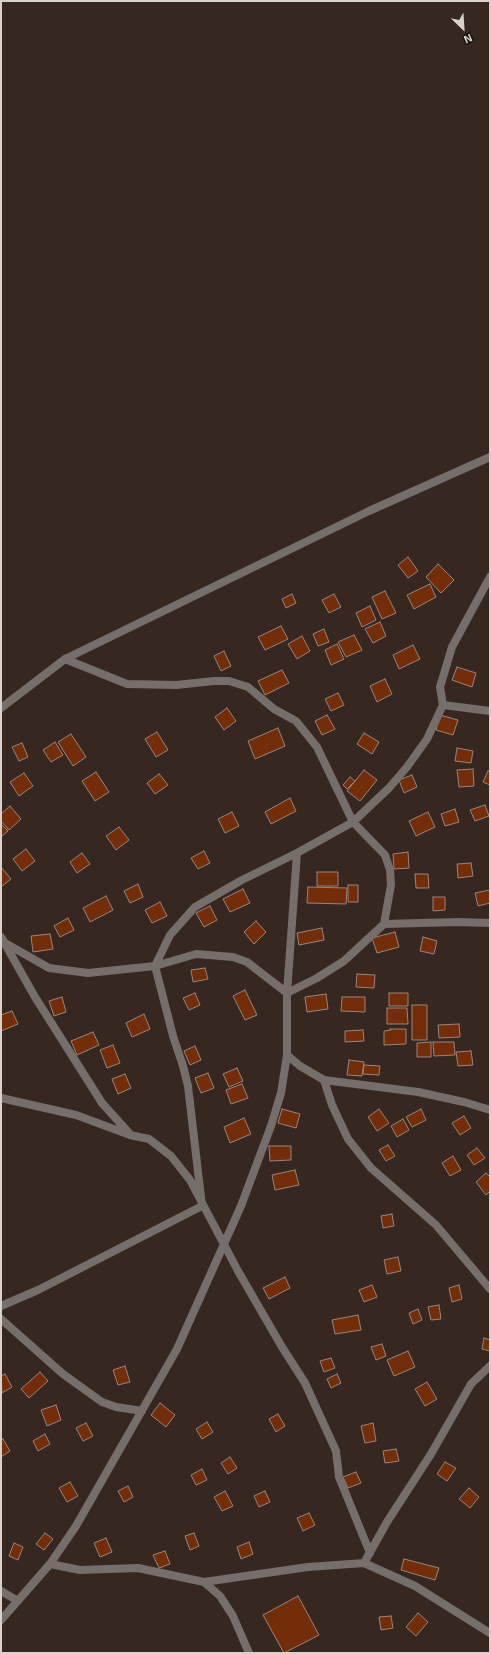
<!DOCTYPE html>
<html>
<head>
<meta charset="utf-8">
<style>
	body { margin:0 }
	#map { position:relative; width:491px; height:1654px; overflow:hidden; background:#362721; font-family:"Exo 2",sans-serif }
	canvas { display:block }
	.frame { position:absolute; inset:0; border:2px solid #d9d0cc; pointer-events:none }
	.north { position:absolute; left:443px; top:8px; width:40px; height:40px; -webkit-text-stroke:3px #18120f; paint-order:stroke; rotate:155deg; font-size:11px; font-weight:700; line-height:16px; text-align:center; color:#d9d0cc }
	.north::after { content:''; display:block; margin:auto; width:14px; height:18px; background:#d9d0cc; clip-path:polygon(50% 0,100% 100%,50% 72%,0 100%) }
</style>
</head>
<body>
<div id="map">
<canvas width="491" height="1654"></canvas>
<div class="frame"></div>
<div class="north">N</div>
</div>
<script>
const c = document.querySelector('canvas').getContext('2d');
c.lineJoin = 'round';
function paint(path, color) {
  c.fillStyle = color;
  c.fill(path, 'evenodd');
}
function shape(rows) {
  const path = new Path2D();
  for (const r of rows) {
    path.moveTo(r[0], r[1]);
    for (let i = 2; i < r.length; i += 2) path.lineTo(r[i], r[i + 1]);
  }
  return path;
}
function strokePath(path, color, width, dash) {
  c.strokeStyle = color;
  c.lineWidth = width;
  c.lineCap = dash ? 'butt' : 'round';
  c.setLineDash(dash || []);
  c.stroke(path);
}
const building = shape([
	[408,557,418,571,408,578,398,565,408,557],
	[438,564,454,580,441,593,426,577,438,564],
	[430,584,436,597,414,609,407,595,430,584],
	[385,591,396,613,382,619,372,597,385,591],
	[292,594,296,603,286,608,282,599,292,594],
	[334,594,341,607,329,613,322,600,334,594],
	[370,606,376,620,362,627,356,613,370,606],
	[380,622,386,636,373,643,365,629,380,622],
	[281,626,288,639,265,650,258,637,281,626],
	[324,629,329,642,318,646,313,634,324,629],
	[354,635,362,650,346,657,338,642,354,635],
	[302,636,310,651,297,659,288,644,302,636],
	[337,644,344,659,331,665,325,650,337,644],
	[413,645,420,659,399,669,393,655,413,645],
	[224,651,231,666,221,671,214,656,224,651],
	[457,667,476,673,472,687,452,680,457,667],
	[282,670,289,683,265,695,258,681,282,670],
	[385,679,392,694,377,702,370,686,385,679],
	[338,693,344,705,331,711,325,699,338,693],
	[227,708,236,721,224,730,215,717,227,708],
	[327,715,335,729,322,735,315,721,327,715],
	[440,715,458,720,453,735,436,730,440,715],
	[278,728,285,746,255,759,248,741,278,728],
	[157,732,168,750,156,757,145,739,157,732],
	[364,733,379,742,372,754,357,744,364,733],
	[71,734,86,757,73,766,58,742,71,734],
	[55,742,63,755,51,762,43,750,55,742],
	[22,743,28,757,19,761,12,747,22,743],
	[457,748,473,751,471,763,455,761,457,748],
	[473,769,474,786,459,787,457,770,473,769],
	[364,770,377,780,360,801,347,791,364,770],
	[488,771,490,772,490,785,483,782,488,771],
	[96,772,109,792,95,801,82,781,96,772],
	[24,773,33,786,19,796,10,782,24,773],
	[159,774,168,785,155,794,147,783,159,774],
	[412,775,417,787,404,793,399,780,412,775],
	[350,777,355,781,347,789,343,785,350,777],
	[290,798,296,811,271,824,265,812,290,798],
	[485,805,489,816,475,821,470,810,485,805],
	[10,806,21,819,9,830,1,821,1,814,10,806],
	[455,809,459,822,445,826,441,814,455,809],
	[232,812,239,826,225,833,218,819,232,812],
	[428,812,435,827,416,836,409,821,428,812],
	[1,824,8,831,1,837,1,824],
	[119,827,129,840,116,850,106,836,119,827],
	[26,849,35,861,22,871,13,859,26,849],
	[204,851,210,863,198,869,191,858,204,851],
	[408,852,409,868,394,869,393,854,408,852],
	[82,853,90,864,77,873,70,862,82,853],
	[471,863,473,876,458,878,457,864,471,863],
	[1,867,11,879,1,887,1,867],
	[317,872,338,872,338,886,317,886,317,872],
	[415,874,428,874,429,888,416,888,415,874],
	[138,884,143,897,130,903,124,891,138,884],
	[348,885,358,885,358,902,348,902,348,885],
	[308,887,347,888,346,904,307,903,308,887],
	[243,889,250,903,230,912,223,899,243,889],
	[490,890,490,903,478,906,475,893,490,890],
	[106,896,113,910,90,922,83,908,106,896],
	[433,897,445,897,445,910,433,911,433,897],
	[160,902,167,916,152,923,145,910,160,902],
	[210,906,217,920,204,927,196,913,210,906],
	[68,918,74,930,60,937,54,926,68,918],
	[256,921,266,932,254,944,244,932,256,921],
	[322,928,324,940,299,945,297,933,322,928],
	[395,932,399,947,377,953,372,938,395,932],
	[50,934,53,949,33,952,31,936,50,934],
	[423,937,437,941,434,954,420,951,423,937],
	[205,968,208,979,193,982,191,970,205,968],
	[357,974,375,975,374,988,356,987,357,974],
	[245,990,257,1015,245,1020,233,996,245,990],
	[195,993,200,1005,189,1010,183,998,195,993],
	[389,993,408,993,408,1006,389,1006,389,993],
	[326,994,328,1009,307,1012,305,997,326,994],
	[62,997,66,1012,54,1016,49,1001,62,997],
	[342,997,365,997,365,1012,341,1011,342,997],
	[412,1005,427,1005,427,1040,412,1040,412,1005],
	[387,1008,407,1008,408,1024,387,1024,387,1008],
	[12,1011,18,1024,1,1031,1,1015,12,1011],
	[144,1014,150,1029,132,1037,126,1023,144,1014],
	[459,1024,460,1037,439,1038,438,1025,459,1024],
	[390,1029,406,1029,406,1044,384,1045,384,1031,391,1030,390,1029],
	[363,1030,364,1041,345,1042,345,1031,363,1030],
	[93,1032,99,1045,77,1055,71,1041,93,1032],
	[431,1042,431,1057,417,1057,417,1043,431,1042],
	[433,1042,454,1042,455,1055,434,1056,433,1042],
	[113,1045,120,1063,107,1068,100,1050,113,1045],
	[195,1046,201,1060,190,1065,184,1051,195,1046],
	[471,1051,473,1065,458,1066,456,1052,471,1051],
	[349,1060,364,1062,362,1076,347,1075,349,1060],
	[364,1065,380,1066,379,1075,363,1074,364,1065],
	[237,1068,243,1081,229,1087,223,1074,237,1068],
	[208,1073,214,1088,201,1093,195,1078,208,1073],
	[125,1074,131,1088,118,1094,112,1079,125,1074],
	[242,1084,248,1098,231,1104,226,1090,242,1084],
	[282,1109,300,1114,296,1128,278,1123,282,1109],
	[379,1109,389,1123,377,1131,368,1117,379,1109],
	[421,1109,426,1120,412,1127,406,1117,421,1109],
	[464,1116,471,1128,460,1135,452,1123,464,1116],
	[244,1118,251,1134,230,1143,224,1127,244,1118],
	[403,1119,409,1130,397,1137,391,1126,403,1119],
	[388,1145,395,1156,386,1161,379,1150,388,1145],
	[269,1146,291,1146,291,1160,270,1161,269,1146],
	[477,1148,485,1158,474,1165,467,1155,477,1148],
	[453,1156,461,1170,450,1176,442,1163,453,1156],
	[295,1170,299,1185,275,1190,272,1175,295,1170],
	[486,1173,490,1177,490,1191,486,1195,476,1182,486,1173],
	[392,1214,394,1226,383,1228,381,1216,392,1214],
	[398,1257,401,1271,387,1274,384,1260,398,1257],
	[285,1277,290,1288,269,1299,263,1288,285,1277],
	[372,1285,377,1297,364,1302,359,1290,372,1285],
	[459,1285,462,1299,452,1302,449,1288,459,1285],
	[439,1305,441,1319,431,1320,428,1307,439,1305],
	[418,1309,422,1320,413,1324,409,1313,418,1309],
	[358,1315,361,1330,335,1334,332,1320,358,1315],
	[484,1338,490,1340,490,1351,482,1349,484,1338],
	[382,1344,386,1356,376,1360,371,1347,382,1344],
	[408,1351,415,1367,394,1376,387,1360,408,1351],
	[331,1358,335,1368,324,1372,320,1361,331,1358],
	[125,1366,130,1382,118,1385,113,1370,125,1366],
	[40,1372,48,1381,29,1398,21,1389,40,1372],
	[5,1374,12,1387,2,1393,1,1376,5,1374],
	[337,1374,341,1383,331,1388,327,1379,337,1374],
	[427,1382,437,1399,425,1406,415,1389,427,1382],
	[160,1403,175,1415,166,1427,151,1415,160,1403],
	[56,1405,61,1420,47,1426,41,1410,56,1405],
	[278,1414,285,1426,276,1432,269,1419,278,1414],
	[207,1422,213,1432,202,1439,196,1429,207,1422],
	[86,1423,93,1436,83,1441,76,1428,86,1423],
	[373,1423,376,1441,365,1443,361,1426,373,1423],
	[45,1434,50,1444,38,1451,33,1441,45,1434],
	[3,1439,10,1451,1,1457,1,1440,3,1439],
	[396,1449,399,1461,385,1463,383,1451,396,1449],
	[230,1457,237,1468,228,1474,221,1463,230,1457],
	[445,1462,456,1468,447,1481,437,1474,445,1462],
	[202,1469,207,1480,196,1485,191,1475,202,1469],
	[356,1472,361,1483,348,1488,343,1477,356,1472],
	[70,1482,78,1496,67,1502,59,1488,70,1482],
	[128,1486,133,1497,124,1502,118,1491,128,1486],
	[469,1488,479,1497,470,1508,459,1499,469,1488],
	[225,1491,233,1506,222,1511,214,1497,225,1491],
	[265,1491,270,1502,259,1507,254,1496,265,1491],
	[309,1513,315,1525,303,1531,297,1518,309,1513],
	[45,1533,53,1539,44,1550,36,1544,45,1533],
	[194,1533,199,1546,190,1550,185,1536,194,1533],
	[106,1538,112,1552,100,1557,94,1543,106,1538],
	[249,1542,253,1554,241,1559,237,1547,249,1542],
	[14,1543,23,1547,18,1560,9,1556,14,1543],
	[165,1551,170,1564,159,1568,153,1555,165,1551],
	[404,1559,439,1568,435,1580,401,1570,404,1559],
	[298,1596,319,1635,284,1653,263,1615,298,1596],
	[418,1613,428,1622,416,1636,406,1627,418,1613],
	[391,1616,393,1628,381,1630,379,1617,391,1616]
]);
const minor = shape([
	[65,659,127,684,176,685,214,681,229,681,248,687,274,709,296,721,317,747,353,822,385,855,390,870,391,885,384,924],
	[443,705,490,711],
	[1,708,65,659,369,511,490,457],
	[1,937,5,943,49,968,88,973,155,966,196,954,233,957,247,962,287,993,317,978,344,961,384,924,458,922,490,923],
	[5,944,35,997,102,1103,129,1133],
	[287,1055,300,1066,324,1080,332,1105,348,1139,371,1168,436,1225,490,1289],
	[324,1080,418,1092,464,1102,490,1110],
	[1,1098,76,1115,130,1135,149,1139,171,1156,190,1180,238,1271,282,1347,305,1383,336,1451,339,1477,370,1553],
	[1,1306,38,1290,202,1206,188,1086,183,1066,173,1036,155,966,170,935,195,907,242,880,297,853,353,822,389,788,407,767,427,739,443,705,440,687,452,647,490,577],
	[1,1319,63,1374,102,1402,116,1407,142,1411],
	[364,1563,387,1522,431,1454,471,1384,490,1366],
	[50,1564,76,1526,177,1349,241,1206,271,1126,281,1093,287,1055,287,993,297,853],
	[204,1582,308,1567,364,1563,415,1586,490,1633],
	[1,1591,18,1601],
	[1,1620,50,1564,80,1570,138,1568,204,1582,220,1596,233,1616,249,1653]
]);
paint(building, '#742d09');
strokePath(building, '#98867f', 1);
strokePath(minor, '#766e6b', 8);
</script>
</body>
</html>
